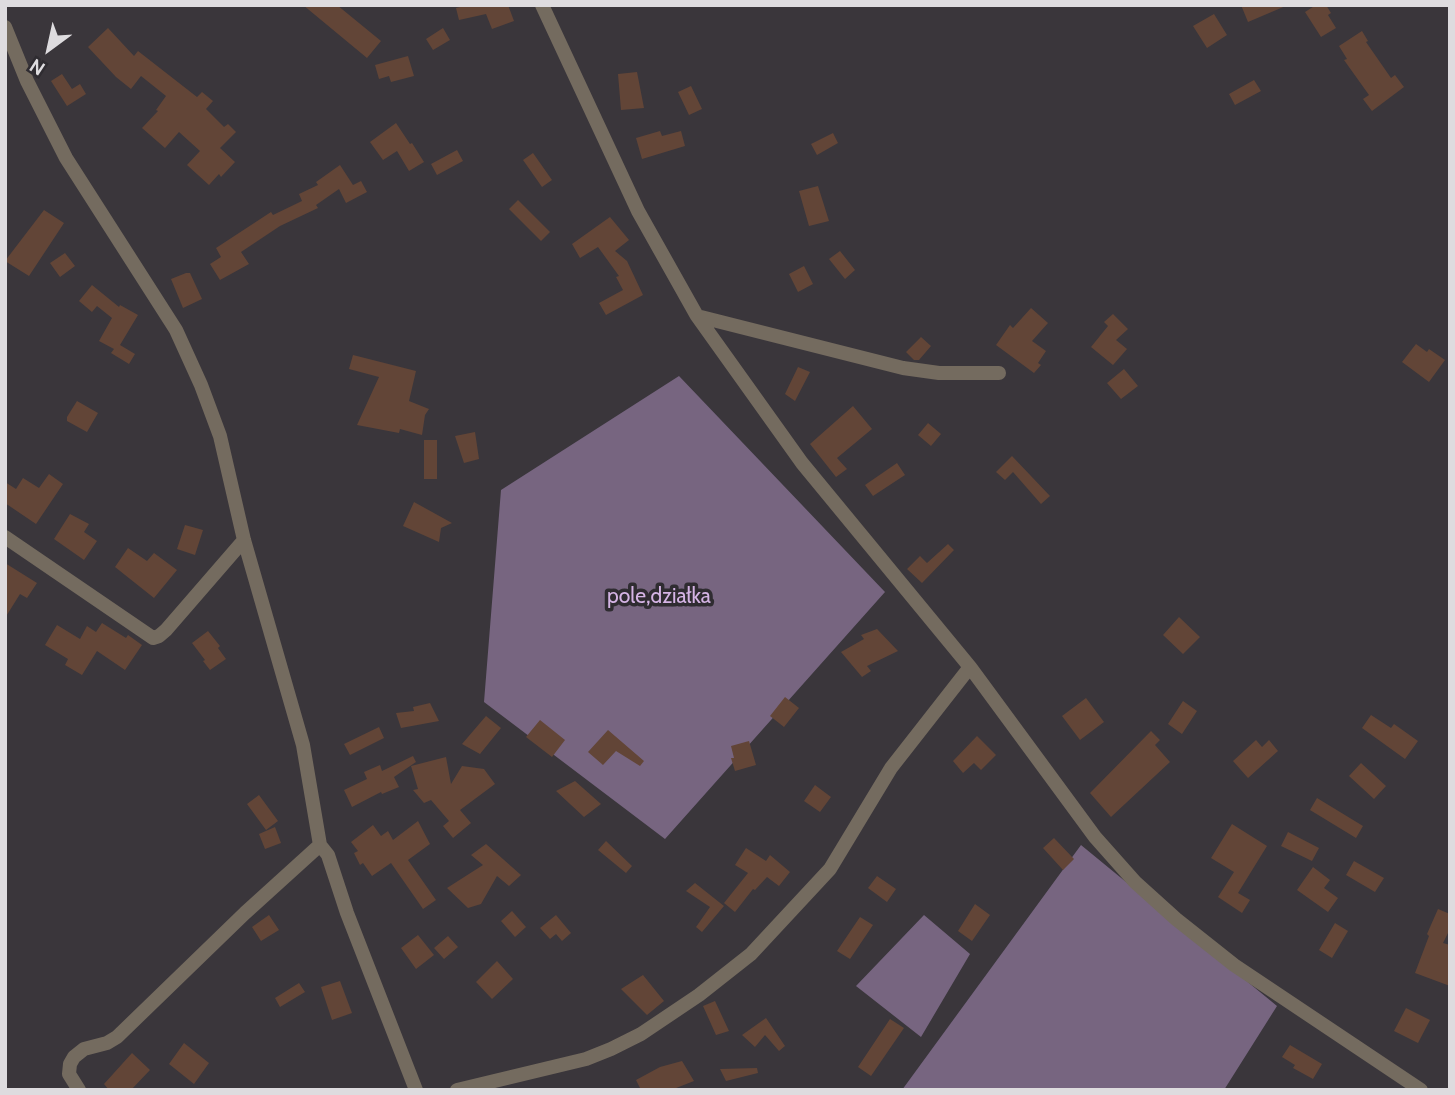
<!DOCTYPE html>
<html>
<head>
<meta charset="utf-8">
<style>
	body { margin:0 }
	#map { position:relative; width:1455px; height:1095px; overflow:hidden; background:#3a363b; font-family:Cabin,sans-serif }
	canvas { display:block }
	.frame { position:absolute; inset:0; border:7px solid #dedcdf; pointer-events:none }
	.north { position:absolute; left:14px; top:14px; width:70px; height:70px; -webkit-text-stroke:5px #2f2c31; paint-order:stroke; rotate:213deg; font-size:19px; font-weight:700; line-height:28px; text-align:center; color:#dedcdf }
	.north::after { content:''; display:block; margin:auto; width:24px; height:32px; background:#dedcdf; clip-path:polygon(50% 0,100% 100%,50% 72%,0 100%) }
</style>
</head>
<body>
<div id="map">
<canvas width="1455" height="1095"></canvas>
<div class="frame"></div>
<div class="north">N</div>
</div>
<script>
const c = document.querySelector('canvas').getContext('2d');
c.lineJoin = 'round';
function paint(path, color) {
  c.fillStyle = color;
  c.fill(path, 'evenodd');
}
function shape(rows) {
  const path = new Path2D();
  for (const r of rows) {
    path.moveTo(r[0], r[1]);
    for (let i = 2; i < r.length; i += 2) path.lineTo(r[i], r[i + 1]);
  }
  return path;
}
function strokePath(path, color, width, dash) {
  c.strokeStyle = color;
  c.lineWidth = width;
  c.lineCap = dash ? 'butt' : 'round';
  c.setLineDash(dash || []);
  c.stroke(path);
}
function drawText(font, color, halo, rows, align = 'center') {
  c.font = font + ' Cabin,sans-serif';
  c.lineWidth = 7;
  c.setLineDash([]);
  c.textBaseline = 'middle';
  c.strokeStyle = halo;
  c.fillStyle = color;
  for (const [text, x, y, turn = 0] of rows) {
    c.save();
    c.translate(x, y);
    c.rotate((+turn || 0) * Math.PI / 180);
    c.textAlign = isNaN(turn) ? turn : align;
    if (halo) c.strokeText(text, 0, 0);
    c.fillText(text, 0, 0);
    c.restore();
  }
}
const forest = shape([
	[679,376,885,592,665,839,484,702,501,490],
	[1081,845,1277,1006,1224,1090,902,1090],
	[924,915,970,954,921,1037,856,986]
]);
const building = shape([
	[303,5,337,5,381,41,367,58],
	[468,5,508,5,514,21,492,29,486,14,459,20,456,8],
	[1241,5,1288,5,1248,22],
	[1316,5,1326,5,1331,13,1328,15,1336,28,1321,37,1305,12],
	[1214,14,1227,35,1207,48,1193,26],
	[108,28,134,56,138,51,197,97,202,92,213,101,206,109,224,127,228,124,236,132,220,148,235,162,221,177,219,174,209,185,187,165,200,151,179,132,165,148,142,128,158,111,156,110,166,96,141,76,131,89,116,77,88,47],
	[443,28,450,40,433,50,426,39],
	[1362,31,1368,41,1366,42,1391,78,1395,75,1404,87,1372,111,1363,99,1369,95,1344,60,1347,59,1339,46],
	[408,56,414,76,391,82,389,76,379,79,375,65],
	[637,72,644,108,621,110,618,74],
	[62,74,72,89,80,84,86,94,67,106,51,81],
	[1254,80,1261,91,1235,105,1229,94],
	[691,86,702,109,689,115,678,92],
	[396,123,410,144,412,143,424,162,409,171,397,151,383,160,370,142],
	[660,131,662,136,681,131,685,146,642,159,636,138],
	[833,133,838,143,817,155,811,144],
	[457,150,463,161,437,175,431,164],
	[533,153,552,180,542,187,523,160],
	[340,165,353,185,361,181,367,192,346,203,339,189,316,205,318,208,280,226,241,252,249,264,220,280,210,264,221,257,216,248,271,212,273,215,302,201,299,194,318,185,316,182],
	[818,186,829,221,809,226,799,191],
	[518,200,550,232,541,241,509,209],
	[44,210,64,223,29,276,5,261],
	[610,217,629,240,615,251,627,261,643,295,606,315,599,303,623,290,616,277,619,276,598,247,580,258,572,244],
	[840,251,855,270,845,279,829,259],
	[65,253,75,266,60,277,50,263],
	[804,266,813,284,798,292,789,274],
	[186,273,190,273,202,299,183,308,171,279],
	[92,285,119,307,120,305,138,315,120,345,135,354,129,364,111,353,114,349,99,341,112,318,97,306,92,312,79,301],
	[1031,308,1048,323,1032,341,1046,351,1038,363,1041,365,1034,373,996,345,1010,325,1013,328],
	[1113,314,1128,329,1116,340,1127,349,1113,365,1091,347,1108,326,1104,322],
	[921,337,931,346,919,360,914,360,906,352],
	[1416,344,1427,352,1429,349,1445,360,1429,382,1402,362],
	[353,355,416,371,409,401,429,409,425,415,422,435,400,429,399,433,357,425,379,377,349,369],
	[798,367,810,372,795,401,785,394],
	[1124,369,1138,386,1121,399,1107,383],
	[77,401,98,413,87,432,67,421,67,417],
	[853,406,872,429,837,458,847,469,836,477,810,444],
	[928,423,941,434,931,446,918,435],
	[475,432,479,459,464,463,455,436],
	[424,440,437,440,437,479,424,479],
	[1012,456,1050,496,1041,504,1013,472,1005,480,996,472],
	[897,463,905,475,873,496,865,485],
	[49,474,63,484,36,524,5,503,5,482,16,489,23,478,39,488],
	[414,502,452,523,441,528,439,542,403,526],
	[70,514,89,524,84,532,97,541,84,560,54,539],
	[185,525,203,530,195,555,177,549],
	[948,544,954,550,922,583,907,569,920,556,927,563],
	[128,548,147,561,154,553,177,570,154,598,115,567],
	[5,563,37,583,27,598,20,594,5,618],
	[1179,617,1200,637,1183,654,1163,635],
	[102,623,126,638,128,635,142,645,125,670,97,651,82,675,65,665,68,659,45,645,57,625,80,639,87,626,96,632],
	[877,629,898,651,867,666,871,671,862,677,841,652,864,639,861,635],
	[208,631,220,646,218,648,226,659,210,670,203,661,205,660,192,643],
	[785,697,799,708,784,727,770,716],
	[1086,698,1104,722,1080,740,1062,716],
	[1183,701,1197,711,1182,734,1168,724],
	[430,703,439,721,401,728,396,713,414,711,413,707],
	[1371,715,1391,728,1394,724,1418,741,1405,759,1362,728],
	[486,716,501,728,480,754,462,744],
	[540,720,565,740,552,757,526,737],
	[379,727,384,738,350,755,344,744],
	[608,730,644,761,640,766,616,751,603,765,588,752],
	[1151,731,1160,740,1155,745,1170,762,1111,817,1090,793],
	[977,736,996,755,981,770,974,763,963,773,953,761],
	[1256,740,1262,747,1269,740,1278,751,1248,778,1233,761],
	[749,741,756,765,735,771,731,758,734,758,731,746],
	[413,756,416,762,394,777,399,787,382,794,381,792,352,807,344,790,367,779,364,772,380,765,382,771],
	[446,757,451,784,462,766,484,769,495,784,460,810,471,823,453,838,443,826,449,821,431,800,424,803,413,790,418,789,411,766],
	[1361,763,1386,786,1374,799,1349,776],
	[575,781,601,804,584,817,556,791],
	[815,785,831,797,820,812,804,801],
	[259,795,278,821,266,830,247,804],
	[1317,798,1363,826,1356,838,1310,810],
	[418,821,430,844,408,860,436,900,423,909,391,863,372,876,363,863,360,865,354,853,358,851,351,842,373,825,381,836,388,831,393,840],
	[1232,824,1267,846,1238,893,1250,900,1242,913,1218,897,1234,872,1211,858],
	[275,827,281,843,265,849,259,834],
	[1288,832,1319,848,1312,861,1281,846],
	[1054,838,1074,859,1063,870,1043,848],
	[606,841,632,866,626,873,598,850],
	[486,844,521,875,509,886,497,876,481,904,468,908,447,888,483,865,471,855],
	[746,848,766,861,770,855,790,872,779,886,767,877,755,890,753,889,735,912,724,903,748,873,735,865],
	[1354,861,1384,878,1375,892,1346,875],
	[1313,867,1330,880,1324,888,1338,898,1328,912,1297,890],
	[877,876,896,889,887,902,868,888],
	[695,883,724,906,702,932,696,927,710,907,686,891],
	[975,904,990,915,972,941,958,931],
	[1438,909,1450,914,1450,929,1443,943,1450,945,1450,986,1415,973,1429,936,1427,934],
	[512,911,526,927,515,937,501,921],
	[269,915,279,930,261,941,252,927],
	[556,915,571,933,562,941,556,934,550,939,540,928],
	[860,917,873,925,850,959,837,951],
	[1335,923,1348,931,1332,958,1319,950],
	[418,935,434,955,416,969,401,948],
	[448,936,458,947,444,959,434,948],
	[497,961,513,979,492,999,476,982],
	[643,975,664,1001,647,1015,621,989],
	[340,981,352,1013,332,1020,321,987],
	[299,983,305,992,280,1007,275,998],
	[715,1001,729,1031,716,1035,703,1006],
	[1406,1008,1430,1020,1418,1043,1394,1031],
	[766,1018,785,1046,779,1051,765,1035,755,1047,742,1035],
	[890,1019,904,1028,871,1076,858,1067],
	[184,1043,209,1063,194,1084,169,1064],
	[1290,1045,1322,1064,1313,1079,1293,1068,1295,1065,1282,1057],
	[132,1053,150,1070,131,1090,109,1090,104,1084],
	[682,1061,694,1081,671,1090,641,1090,636,1080,660,1067],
	[757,1068,758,1073,726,1081,720,1069]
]);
const minor = shape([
	[542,5,638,211,697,316,802,463,970,667,1095,837,1135,882,1176,919,1234,965,1421,1090],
	[5,27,27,81,66,158,176,330,201,385,220,436,244,540,303,745,320,845,328,855,347,913,416,1090],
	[697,316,903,368,939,373,999,373],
	[5,537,153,638,159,636,166,630,244,540],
	[79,1090,69,1074,70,1064,74,1057,84,1049,107,1043,117,1037,245,913,320,845],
	[457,1090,586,1059,611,1049,641,1034,699,995,751,954,830,869,891,768,970,667]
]);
const parkNames = [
	["pole,działka",659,597]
];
paint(forest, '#776580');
paint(building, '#624537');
strokePath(minor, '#746b5f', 14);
drawText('21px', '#d5b4e5', '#2f2c31', parkNames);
</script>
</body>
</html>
